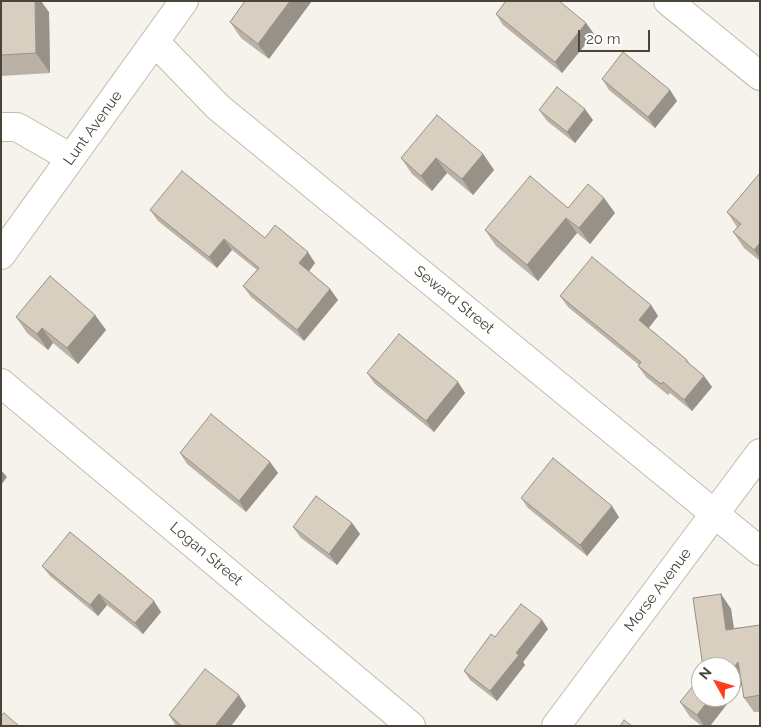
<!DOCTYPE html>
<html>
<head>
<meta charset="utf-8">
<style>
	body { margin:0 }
	#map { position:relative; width:761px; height:727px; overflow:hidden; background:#f6f3ec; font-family:Raleway,sans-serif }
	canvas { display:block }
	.frame { position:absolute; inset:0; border:2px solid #4b4439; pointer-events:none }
	.north { position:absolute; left:691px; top:657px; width:50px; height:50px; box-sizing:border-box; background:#fff; border:1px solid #b7b4b0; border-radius:50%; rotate:309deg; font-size:14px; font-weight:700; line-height:20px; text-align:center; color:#4b4439 }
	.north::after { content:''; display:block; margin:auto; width:18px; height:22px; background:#fc3f1d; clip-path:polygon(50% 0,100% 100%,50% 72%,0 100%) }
	.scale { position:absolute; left:578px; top:30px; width:72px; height:22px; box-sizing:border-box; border:2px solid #4b4439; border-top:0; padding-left:6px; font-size:15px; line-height:18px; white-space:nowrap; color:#4b4439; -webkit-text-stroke:4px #fff; paint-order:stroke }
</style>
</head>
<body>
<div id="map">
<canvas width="761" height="727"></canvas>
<div class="frame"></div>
<div class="north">N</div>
<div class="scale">20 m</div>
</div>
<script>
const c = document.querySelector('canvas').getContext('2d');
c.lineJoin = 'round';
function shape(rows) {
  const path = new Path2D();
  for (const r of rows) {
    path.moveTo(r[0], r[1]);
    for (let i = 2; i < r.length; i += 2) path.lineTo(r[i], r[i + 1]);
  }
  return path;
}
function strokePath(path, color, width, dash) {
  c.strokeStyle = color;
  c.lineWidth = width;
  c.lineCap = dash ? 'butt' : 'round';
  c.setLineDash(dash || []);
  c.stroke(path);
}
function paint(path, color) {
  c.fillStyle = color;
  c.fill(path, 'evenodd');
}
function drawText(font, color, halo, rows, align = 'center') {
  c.font = font + ' Raleway,sans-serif';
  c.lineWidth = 4;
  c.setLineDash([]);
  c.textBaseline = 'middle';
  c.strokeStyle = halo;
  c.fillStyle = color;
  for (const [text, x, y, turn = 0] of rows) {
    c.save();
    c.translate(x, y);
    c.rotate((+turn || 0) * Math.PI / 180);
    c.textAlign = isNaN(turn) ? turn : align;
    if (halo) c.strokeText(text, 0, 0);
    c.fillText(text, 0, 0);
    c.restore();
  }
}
const street = shape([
	[668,1,760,76],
	[155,42,218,107,760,551],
	[1,127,17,127,71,158],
	[1,255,184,1],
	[1,383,411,726],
	[556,726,760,453]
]);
const wall = shape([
	[1,1,49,12,50,73,1,76],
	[245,1,269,59,241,38,230,22],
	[496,14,586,23,594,34,562,73,503,25],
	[602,79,670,90,677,101,655,128,609,90],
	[539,110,593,120,575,143,547,121],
	[483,154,494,170,473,195,447,173,432,191,412,174,401,158],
	[760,173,760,261,744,248,733,232,737,227,727,212],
	[604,198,615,213,590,244,577,233,538,281,496,246,485,230],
	[150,210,265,238,315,263,309,271,330,289,338,300,304,341,251,297,243,286,257,270,232,250,217,268,158,221],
	[560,296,651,305,658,316,649,328,687,360,691,365,704,376,712,387,692,411,670,393,668,395,646,377,638,366,639,365,568,307],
	[95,315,106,330,78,364,53,343,48,350,27,333,16,317],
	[367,373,458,382,465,393,434,432,375,384],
	[180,453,270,462,278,473,246,512,187,464],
	[521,498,619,517,587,556,528,508],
	[352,523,360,534,337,565,301,538,293,527],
	[42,566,161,612,143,634,107,605,98,616,50,576],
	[721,594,731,609,734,628,760,625,760,712,754,712,744,698,742,685,710,726,702,726,690,717,680,702,701,697],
	[542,620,548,629,523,662,525,665,497,701,470,680,464,671,495,637],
	[246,706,231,726,176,726,169,715]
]);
const shadedWall = shape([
	[35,1,41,1,49,12,50,73,36,53],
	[290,1,312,1,269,59,258,44],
	[586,23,594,34,562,73,555,62],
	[670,90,677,101,655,128,648,117],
	[585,109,593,120,575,143,567,132],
	[483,154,494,170,473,195,462,179],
	[436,158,447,173,432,191,421,176],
	[604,198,615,213,590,244,579,228],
	[566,218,577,233,538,281,527,265],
	[224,239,232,250,217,268,209,257],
	[760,243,760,258,754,250],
	[308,252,315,263,307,274,299,263],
	[330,289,338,300,304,341,297,330],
	[651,305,658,316,646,331,639,320],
	[95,315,106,330,78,364,67,348],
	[42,328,53,343,48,350,37,334],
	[704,376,712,387,692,411,684,400],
	[458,382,465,393,434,432,426,421],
	[270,462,278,473,246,512,239,501],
	[1,470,7,477,1,485],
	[612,506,619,517,587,556,580,545],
	[352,523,360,534,337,565,329,554],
	[99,594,107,605,98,616,90,605],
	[721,594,731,609,736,644,726,630],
	[154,601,161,612,143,634,135,623],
	[542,620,548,629,523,662,525,665,497,701,490,691,516,653],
	[738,662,749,676,710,726,704,726,697,715,711,697,731,697,731,671],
	[239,695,246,706,231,726,215,726]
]);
const building = shape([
	[1,1,35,1,36,53,1,55,1,1],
	[245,1,290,1,258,44,230,22,245,1],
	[506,1,559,1,586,23,555,62,496,14,506,1],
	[623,52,670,90,648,117,602,79,623,52],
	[557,87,585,109,567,132,539,110,557,87],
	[437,115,483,154,462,179,436,158,421,176,401,158,437,115],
	[182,171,265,238,275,225,308,252,299,263,330,289,297,330,243,286,259,268,224,239,209,257,150,210,182,171],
	[760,173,760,243,754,250,733,232,741,224,727,212,760,173],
	[530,176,568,208,588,184,604,198,579,228,566,218,527,265,485,230,530,176],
	[592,257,651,305,639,320,687,360,686,361,704,376,684,400,663,382,661,384,638,366,641,362,560,296,592,257],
	[50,276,95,315,67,348,42,328,37,334,16,317,50,276],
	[399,334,458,382,426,421,367,373,399,334],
	[211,414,270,462,239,501,180,453,211,414],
	[553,458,612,506,580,545,521,498,553,458],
	[316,496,352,523,329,554,293,527,316,496],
	[70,532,154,601,135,623,99,594,90,605,42,566,70,532],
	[721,594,726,630,760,625,760,695,744,698,738,662,731,671,731,667,703,667,693,598,721,594],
	[521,604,542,620,516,653,519,655,490,691,464,671,491,634,495,637,521,604],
	[205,669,239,695,215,726,182,726,169,715,205,669],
	[701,676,701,697,711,697,697,715,680,702,701,676],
	[4,713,19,726,1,726,1,716,4,713],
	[624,720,632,726,620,726,624,720]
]);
const streetNames = [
	["Lunt Avenue",93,128,-54],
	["Seward Street",454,300,39],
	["Logan Street",206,554,40],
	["Morse Avenue",658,590,-53]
];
strokePath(street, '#c2bbae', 30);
strokePath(street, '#fff', 28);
paint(wall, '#bab2a6');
paint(shadedWall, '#979187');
paint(building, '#d8cfc1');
strokePath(building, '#979187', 1);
drawText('15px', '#4b4439', '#fff', streetNames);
</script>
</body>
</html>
